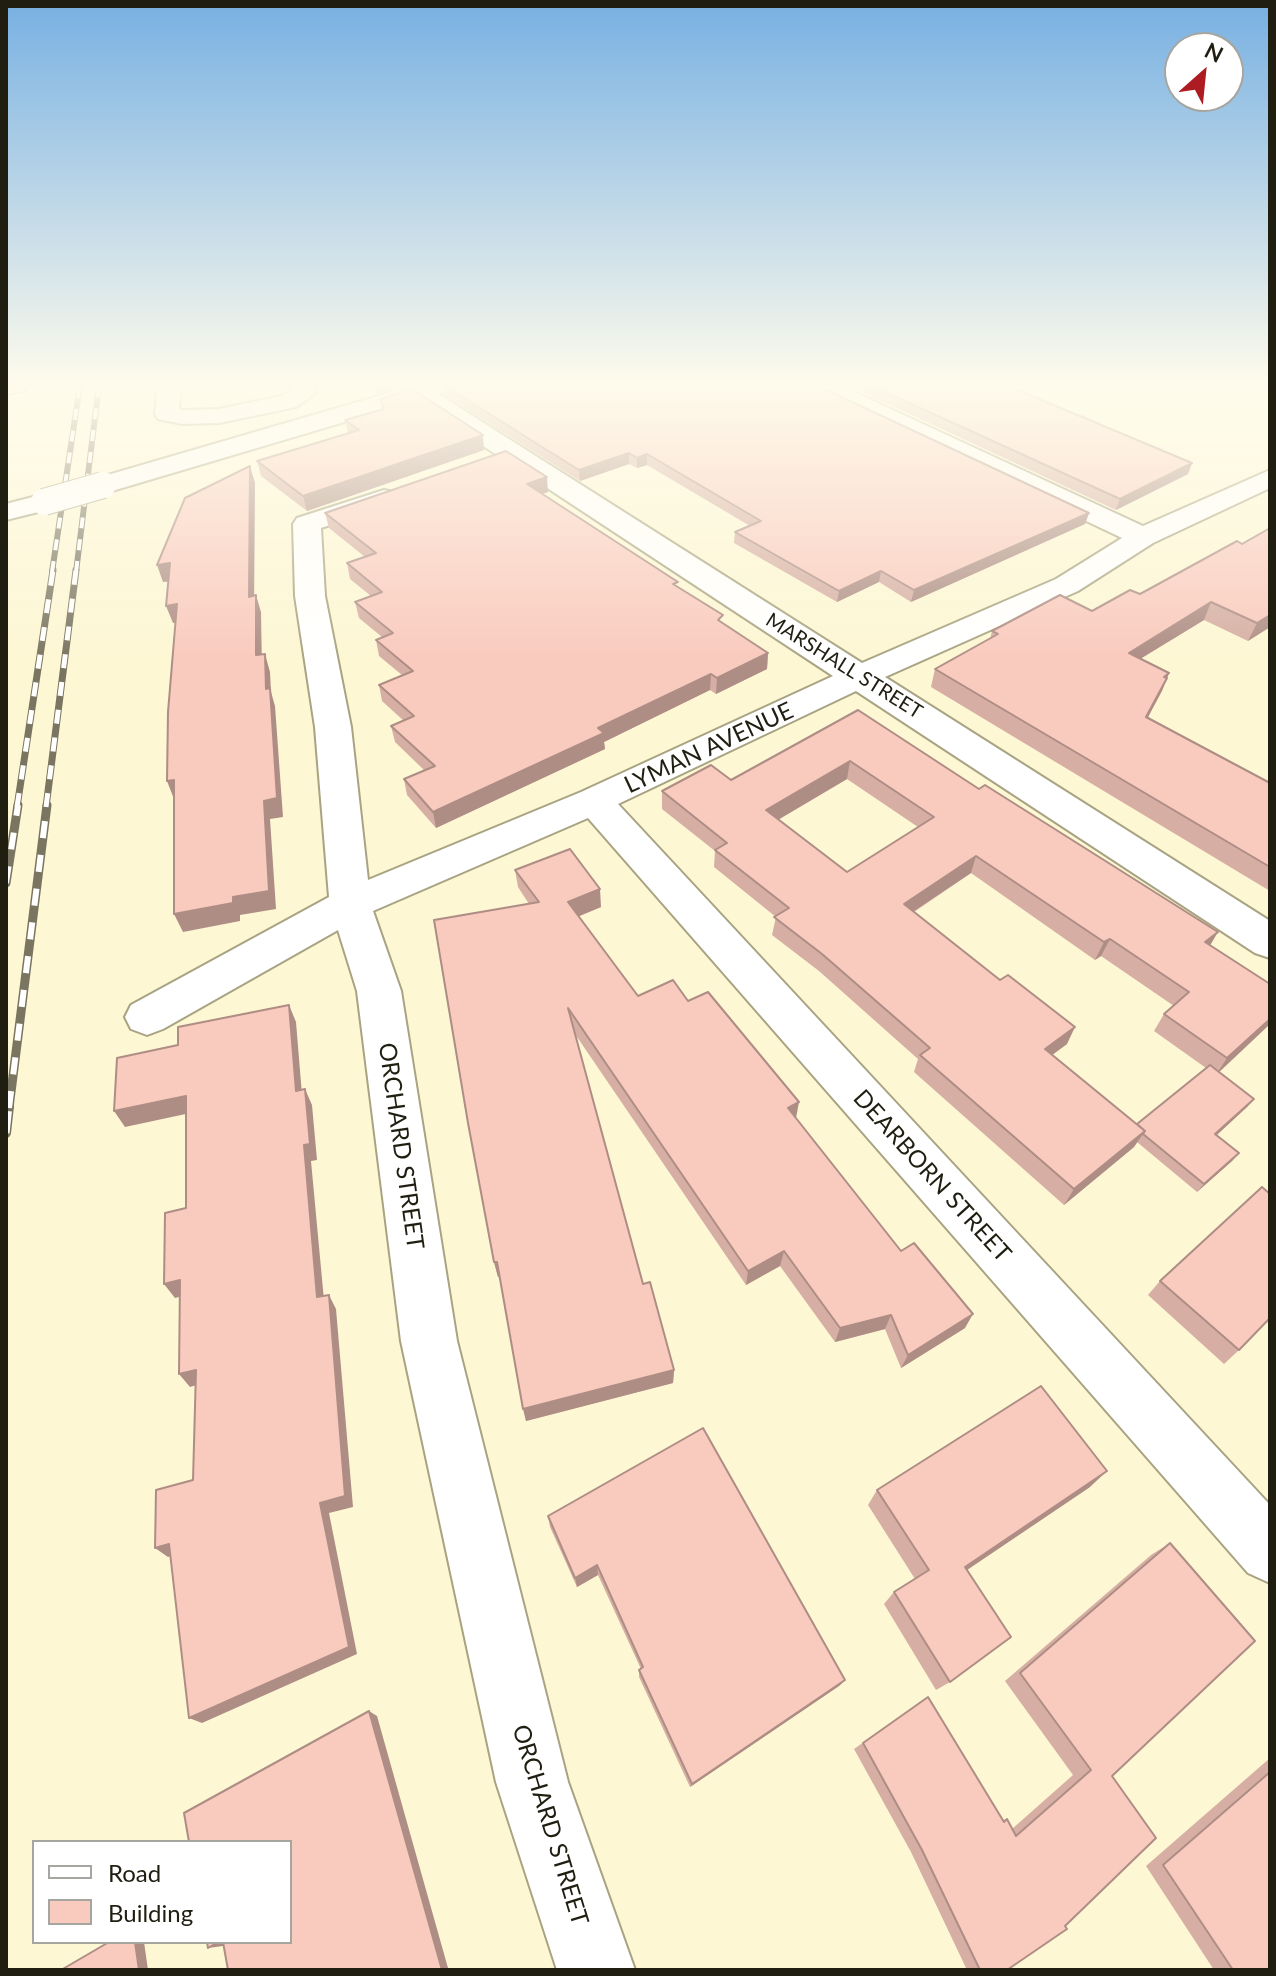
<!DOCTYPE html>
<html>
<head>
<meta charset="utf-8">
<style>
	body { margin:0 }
	#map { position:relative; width:1276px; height:1976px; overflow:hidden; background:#fdf7d4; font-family:Lato,sans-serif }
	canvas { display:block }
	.frame { position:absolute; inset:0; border:8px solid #201e11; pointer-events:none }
	.legend { position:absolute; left:32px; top:1840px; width:260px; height:104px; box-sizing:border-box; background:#fff; border:2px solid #a6a5a0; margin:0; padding:10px 14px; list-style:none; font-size:24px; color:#201e11 }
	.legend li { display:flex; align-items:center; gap:16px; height:40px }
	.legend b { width:40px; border:2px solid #a6a5a0 }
	.north { position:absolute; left:1164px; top:32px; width:80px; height:80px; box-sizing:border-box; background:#fff; border:2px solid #a6a5a0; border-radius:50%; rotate:27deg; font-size:22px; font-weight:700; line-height:32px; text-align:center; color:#201e11 }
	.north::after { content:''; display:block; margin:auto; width:28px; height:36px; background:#ae1c23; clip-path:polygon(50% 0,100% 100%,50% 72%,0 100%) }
</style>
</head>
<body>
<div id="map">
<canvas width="1276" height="1976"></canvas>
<div class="frame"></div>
<ul class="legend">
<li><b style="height:10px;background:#fff"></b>Road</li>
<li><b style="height:22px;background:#f9cabe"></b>Building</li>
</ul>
<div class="north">N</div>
</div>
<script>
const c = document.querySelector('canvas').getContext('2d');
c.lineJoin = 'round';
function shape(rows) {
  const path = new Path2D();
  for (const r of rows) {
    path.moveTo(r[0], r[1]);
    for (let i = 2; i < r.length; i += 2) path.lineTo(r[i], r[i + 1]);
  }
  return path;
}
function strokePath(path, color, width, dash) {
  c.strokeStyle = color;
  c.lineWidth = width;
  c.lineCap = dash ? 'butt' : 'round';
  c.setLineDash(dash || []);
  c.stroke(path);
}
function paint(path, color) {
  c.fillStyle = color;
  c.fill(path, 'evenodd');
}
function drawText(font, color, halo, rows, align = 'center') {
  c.font = font + ' Lato,sans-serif';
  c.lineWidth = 6;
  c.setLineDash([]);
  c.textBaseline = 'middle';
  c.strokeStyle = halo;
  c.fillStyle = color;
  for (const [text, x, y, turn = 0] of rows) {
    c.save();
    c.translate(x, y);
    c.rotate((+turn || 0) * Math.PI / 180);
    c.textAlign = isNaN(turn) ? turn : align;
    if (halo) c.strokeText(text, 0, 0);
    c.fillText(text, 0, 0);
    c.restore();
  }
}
const minor = shape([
	[6,385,28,385,25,390,6,394,6,385],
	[289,385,312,385,317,392,296,407,219,423,182,424,158,419,155,414,157,391,164,385,177,386,181,391,179,409,182,410,219,409,281,396,292,390,289,385],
	[416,385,451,385,448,391,438,394,862,663,1056,579,1122,538,811,390,808,385,839,385,1143,526,1270,470,1270,488,1153,543,1078,591,885,677,1270,921,1270,958,1255,953,856,691,618,804,1270,1505,1270,1583,1248,1573,588,818,373,911,401,991,457,1341,568,1782,635,1970,557,1970,496,1782,401,1341,357,991,338,930,163,1029,147,1035,131,1029,125,1017,131,1005,329,897,315,727,295,596,293,524,297,518,384,490,394,492,398,498,394,504,321,528,325,596,351,727,368,880,581,792,833,676,415,401,112,491,103,493,94,491,90,485,94,479,416,385],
	[44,494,54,496,58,502,54,508,6,520,6,504,44,494]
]);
const railFar3 = shape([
	[52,572,80,385],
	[76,572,99,385]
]);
const railFar2 = shape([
	[17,807,53,570],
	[46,807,76,570]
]);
const railFar1 = shape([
	[6,883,18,805],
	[9,1108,47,805]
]);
const rail = shape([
	[6,1133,9,1106]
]);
const minorBridge = shape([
	[44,502,103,485]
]);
const wall = shape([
	[443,385,1089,513,1085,524,911,602,879,582,837,602,734,543,735,532,750,526,647,465,637,468,629,464,580,481,444,395],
	[847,385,1006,385,1192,463,1188,474,1116,510],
	[380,399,484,450,307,511,261,476,257,461,348,433,345,420,382,409],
	[548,492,542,494,678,587,723,623,768,653,767,669,716,694,710,690,604,742,605,749,436,828,407,795,404,779,424,770,395,742,391,726,404,721,382,701,379,685,402,675,379,656,376,640,382,637,359,618,355,602,371,596,350,579,347,563,365,557,329,528,325,513],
	[1237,541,1270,627,1248,641,1204,620,1140,659,1169,673,1148,717,1270,783,1270,891,931,687,935,669,990,639,992,631,1092,611,1140,594],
	[858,710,1210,945,1270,1024,1219,1072,1254,1099,1247,1107,1217,1135,1239,1153,1232,1161,1197,1192,1137,1142,1134,1147,1064,1205,914,1072,918,1059,819,971,772,935,776,917,714,867,715,851,662,809,662,791,731,780],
	[847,779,918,827,847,872,778,820],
	[971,873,1095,960,1101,956,1174,1006,1164,1014,1154,1031,1206,1068,1137,1124,1052,1055,1067,1044,914,912],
	[515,870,601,907,579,916,638,996,688,1001,796,1118,901,1251,965,1328,901,1368,885,1329,835,1342,780,1266,746,1285,575,1034,643,1284,674,1370,673,1383,526,1421,500,1276,498,1277,494,1262,529,904,518,887],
	[1160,1281,1239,1350,1224,1364,1148,1295],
	[1090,1487,967,1570,950,1682,936,1690,884,1604,894,1592,915,1579,868,1505,877,1490],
	[548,1516,845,1680,839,1686,690,1787,639,1677,639,1670,641,1669,598,1575,577,1587,550,1527],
	[1170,1543,1112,1776,1007,1970,967,1970,911,1852,854,1749,928,1697,1003,1820,1007,1819,1012,1829,1073,1775,1005,1681,1151,1555],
	[1270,1758,1270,1970,1214,1970,1146,1866]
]);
const shadedWall = shape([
	[374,385,404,385,376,394],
	[483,435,484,450,307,511,303,496],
	[629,453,629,464,580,481,579,470],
	[647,454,647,465,637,468,637,458],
	[1192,463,1188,474,1116,510,1120,499],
	[250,466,255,483,254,615,249,597],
	[547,477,548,492,528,499,527,484],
	[1089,513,1085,524,911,602,914,590],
	[170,563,176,581,163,582,157,565],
	[881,571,879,582,837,602,839,591],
	[256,595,261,612,262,673,256,655],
	[1211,602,1204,620,1122,670,1129,653],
	[177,604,184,622,173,623,166,606],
	[1270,615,1270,627,1248,641,1257,623],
	[768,653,767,669,716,694,717,678],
	[265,654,270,672,271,692,275,706,283,817,270,819,276,909,240,915,240,921,183,932,174,914,233,897,264,801,266,689],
	[1169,673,1162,691,1139,734,1164,677],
	[711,674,710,690,604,742,605,749,436,828,433,812,598,728],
	[850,761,847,779,764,828,766,810],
	[174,780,174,799,167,781],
	[976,856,971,873,899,921,904,904],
	[600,889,601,907,570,920,568,902],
	[1218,932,1208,949,1205,942],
	[1110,939,1101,956,1095,960,1104,942],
	[289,1005,296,1022,303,1107,296,1091],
	[1270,1019,1270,1024,1216,1075,1227,1058],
	[1075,1027,1067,1044,1037,1066,1045,1049],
	[305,1089,312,1105,317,1160,311,1161,325,1311,317,1297,304,1145],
	[186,1096,195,1112,125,1127,114,1111],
	[1254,1099,1247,1107,1209,1142,1215,1134],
	[799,1102,796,1118,788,1108],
	[1145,1131,1134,1147,1064,1205,1074,1189],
	[1239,1153,1232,1161,1197,1192,1204,1184],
	[784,1251,780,1266,746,1285,748,1271],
	[494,1262,497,1262,501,1276,498,1277],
	[180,1280,191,1294,175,1298,164,1284],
	[329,1295,336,1309,353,1507,329,1513,357,1654,202,1723,189,1718,320,1503],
	[973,1314,965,1328,901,1368,908,1355],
	[891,1315,885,1329,835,1342,840,1328],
	[196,1370,207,1382,190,1387,179,1374],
	[674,1370,673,1383,526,1421,523,1409],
	[1107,1471,1090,1487,952,1580,965,1567],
	[169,1544,182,1553,168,1557,155,1548],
	[597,1565,598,1575,577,1587,575,1578],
	[845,1680,839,1686,690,1787,692,1784],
	[369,1711,377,1716,448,1968,445,1970,442,1970],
	[135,1942,144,1942,148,1970,139,1970],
	[218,1942,229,1942,223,1946,208,1948]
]);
const building = shape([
	[443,385,816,385,1089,513,914,590,881,571,839,591,735,532,761,521,647,454,637,458,629,453,579,470,443,385],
	[870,385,1006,385,1192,463,1120,499,870,385],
	[412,389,483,435,303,496,257,461,359,430,345,420,384,409,380,399,412,389],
	[506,451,547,477,527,484,678,582,673,584,723,615,718,620,768,653,717,678,711,674,598,728,604,733,433,812,404,779,435,766,391,726,414,716,379,685,413,671,376,640,393,633,355,602,382,592,347,563,376,553,325,513,506,451],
	[250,466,249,597,256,595,256,655,265,654,266,689,270,688,277,798,264,801,269,891,233,897,233,903,174,914,174,780,167,781,168,712,177,604,166,606,170,563,157,565,185,498,250,466],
	[1270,528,1270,615,1257,623,1211,602,1129,653,1169,673,1164,677,1167,678,1146,717,1270,783,1270,867,935,669,998,634,992,631,1060,595,1092,611,1130,590,1140,594,1237,541,1242,544,1270,528],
	[858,710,979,789,985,785,1218,932,1205,942,1270,984,1270,1019,1227,1058,1164,1014,1189,992,1110,939,1104,942,976,856,904,904,1000,980,1008,975,1075,1027,1045,1049,1145,1131,1074,1189,920,1055,930,1048,822,954,774,917,789,908,715,850,727,843,662,791,711,765,731,780,858,710],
	[850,761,934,817,847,872,766,810,850,761],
	[570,849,600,889,568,902,638,996,673,980,688,1001,708,992,799,1102,788,1108,901,1251,914,1243,973,1314,908,1355,891,1315,840,1328,784,1251,748,1271,568,1008,643,1284,650,1282,674,1370,523,1409,497,1262,494,1262,468,1123,434,920,539,902,515,870,570,849],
	[289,1005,296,1091,305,1089,310,1144,304,1145,317,1297,329,1295,345,1496,320,1503,349,1647,189,1718,169,1544,155,1548,156,1490,193,1480,196,1370,179,1374,180,1280,164,1284,165,1213,186,1208,186,1096,114,1111,117,1058,178,1045,178,1027,289,1005],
	[1210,1065,1254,1099,1215,1134,1239,1153,1204,1184,1143,1134,1145,1131,1137,1124,1210,1065],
	[1262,1187,1270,1194,1270,1318,1239,1350,1160,1281,1262,1187],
	[1041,1386,1107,1471,965,1567,1011,1637,950,1682,894,1592,929,1570,877,1490,1041,1386],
	[703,1428,845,1680,692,1784,639,1670,643,1667,597,1565,575,1578,548,1516,703,1428],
	[1170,1543,1255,1641,1112,1776,1156,1838,1065,1926,1067,1929,1007,1970,980,1970,922,1850,863,1743,928,1697,1004,1822,1007,1819,1016,1836,1091,1770,1020,1673,1170,1543],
	[369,1711,442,1970,228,1970,223,1942,290,1942,290,1842,189,1842,184,1813,369,1711],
	[1270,1772,1270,1970,1233,1970,1163,1865,1270,1772],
	[109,1942,135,1942,139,1970,61,1970,109,1942],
	[207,1942,218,1942,208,1948,207,1942]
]);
const farStreetnames = [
	["MARSHALL STREET",844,666,32]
];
const streetNames = [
	["LYMAN AVENUE",709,748,-25],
	["ORCHARD STREET",401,1146,82],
	["DEARBORN STREET",932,1176,48],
	["ORCHARD STREET",550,1825,73]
];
strokePath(minor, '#a8a382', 4);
paint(minor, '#fff');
strokePath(railFar3, '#797560', 6);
strokePath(railFar2, '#797560', 7);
strokePath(railFar1, '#797560', 9);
strokePath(rail, '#797560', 10);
strokePath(railFar3, '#fff', 4, [11]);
strokePath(railFar2, '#fff', 5, [14]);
strokePath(railFar1, '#fff', 6, [17]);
strokePath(rail, '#fff', 7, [22]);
strokePath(minorBridge, '#a8a382', 28, []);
strokePath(minorBridge, '#fff', 26);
paint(wall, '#d6aea3');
paint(shadedWall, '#ae8d85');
paint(building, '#f9cabe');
strokePath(building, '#ae8d85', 2);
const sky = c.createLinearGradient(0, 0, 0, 662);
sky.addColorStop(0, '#77b0e2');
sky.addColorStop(0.58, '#fefbec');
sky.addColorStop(1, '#fefbec00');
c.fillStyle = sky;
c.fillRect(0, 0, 1276, 662);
drawText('20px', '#201e11', '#fff', farStreetnames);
drawText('24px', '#201e11', '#fff', streetNames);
</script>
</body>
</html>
